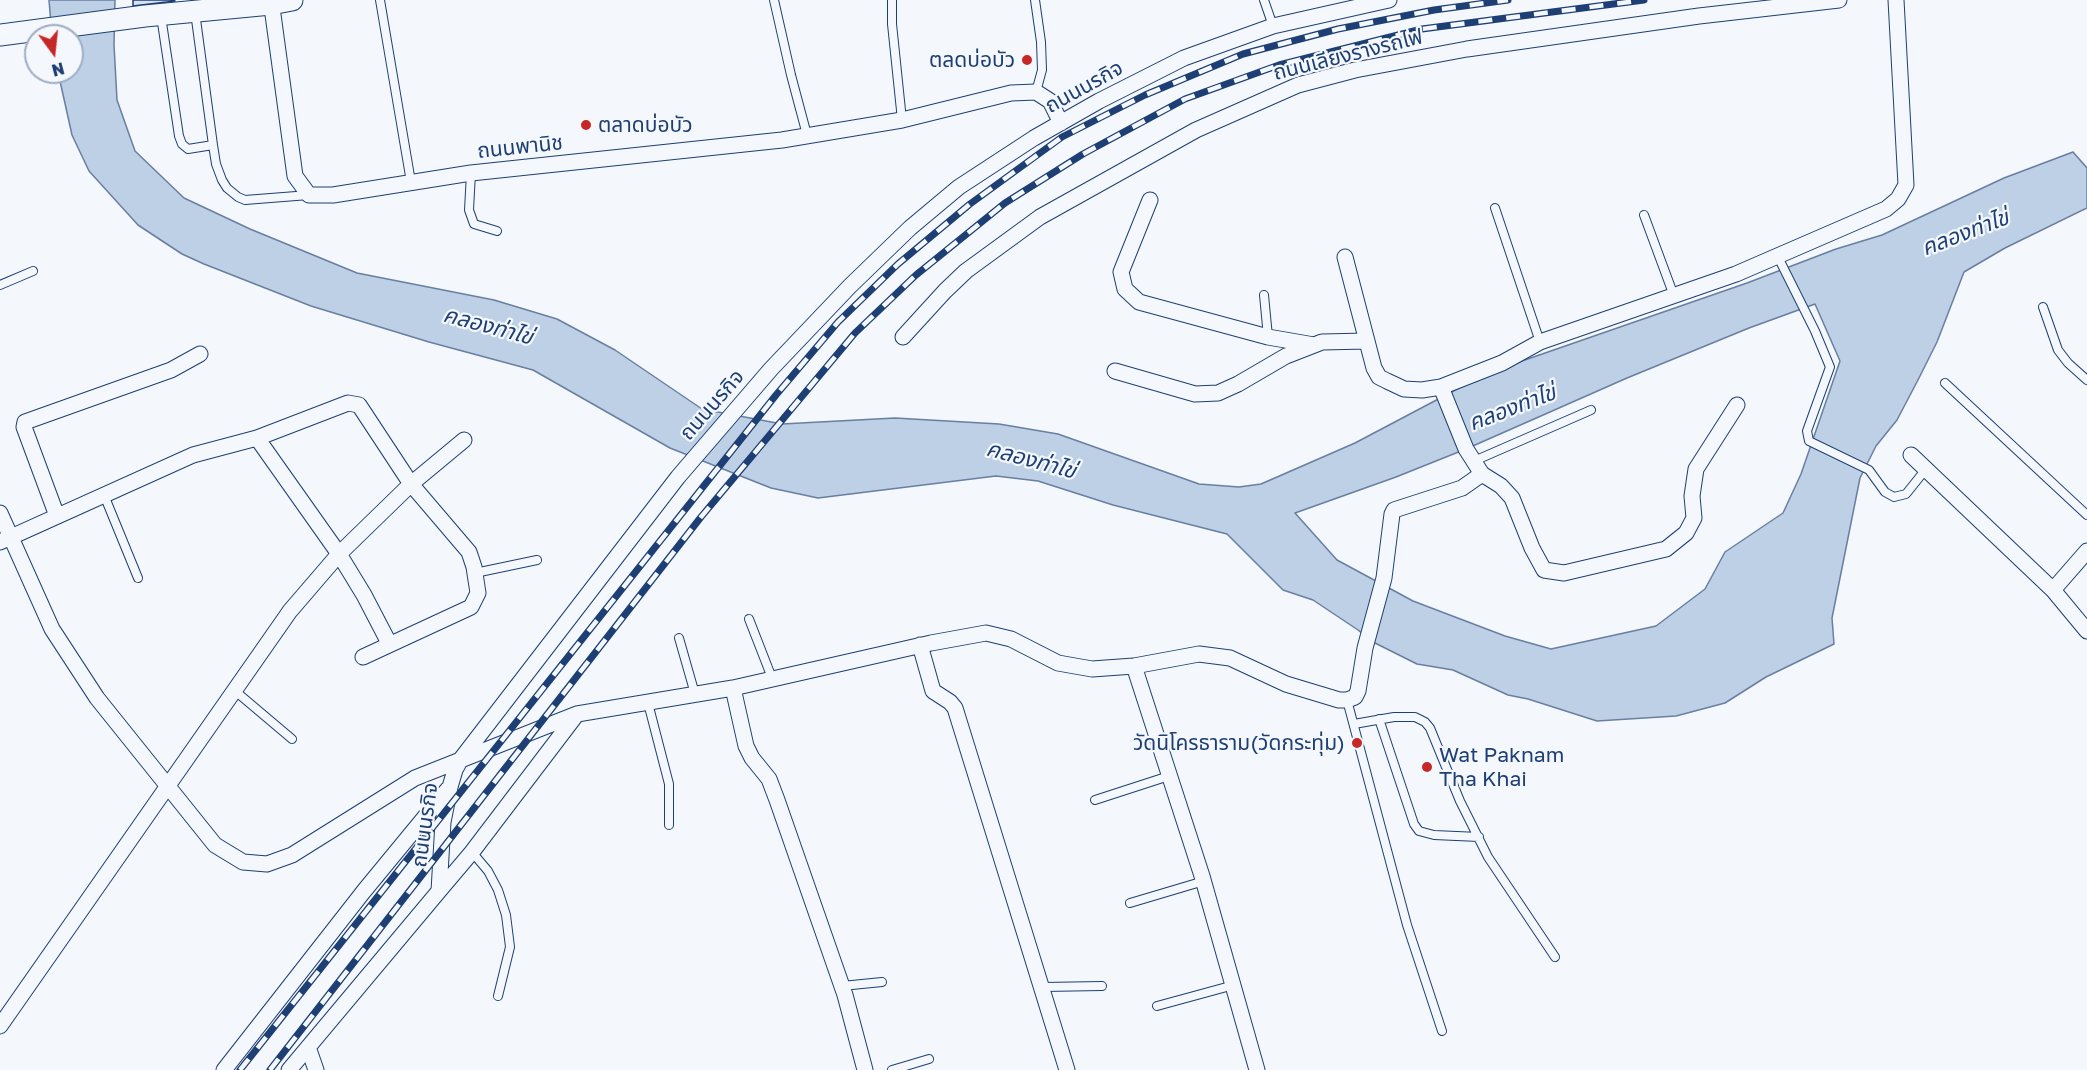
<!DOCTYPE html>
<html>
<head>
<meta charset="utf-8">
<style>
	body { margin:0 }
	#map { position:relative; width:2087px; height:1070px; overflow:hidden; background:#f4f7fb; font-family:"Golos Text",sans-serif }
	canvas { display:block }
	.north { position:absolute; left:24px; top:24px; width:60px; height:60px; box-sizing:border-box; background:#f4f7fb; border:2px solid #9eadc5; border-radius:50%; rotate:165deg; font-size:16px; font-weight:700; line-height:24px; text-align:center; color:#1d3f73 }
	.north::after { content:''; display:block; margin:auto; width:21px; height:27px; background:#c62828; clip-path:polygon(50% 0,100% 100%,50% 72%,0 100%) }
</style>
</head>
<body>
<div id="map">
<canvas width="2087" height="1070"></canvas>
<div class="north">N</div>
</div>
<script>
const c = document.querySelector('canvas').getContext('2d');
c.lineJoin = 'round';
function paint(path, color) {
  c.fillStyle = color;
  c.fill(path, 'evenodd');
}
function shape(rows) {
  const path = new Path2D();
  for (const r of rows) {
    path.moveTo(r[0], r[1]);
    for (let i = 2; i < r.length; i += 2) path.lineTo(r[i], r[i + 1]);
  }
  return path;
}
function strokePath(path, color, width, dash) {
  c.strokeStyle = color;
  c.lineWidth = width;
  c.lineCap = dash ? 'butt' : 'round';
  c.setLineDash(dash || []);
  c.stroke(path);
}
function drawText(font, color, halo, rows, align = 'center') {
  c.font = font + ' "Golos Text","Noto Sans Thai",sans-serif';
  c.lineWidth = 4.5;
  c.setLineDash([]);
  c.textBaseline = 'middle';
  c.strokeStyle = halo;
  c.fillStyle = color;
  for (const [text, x, y, turn = 0] of rows) {
    c.save();
    c.translate(x, y);
    c.rotate((+turn || 0) * Math.PI / 180);
    c.textAlign = isNaN(turn) ? turn : align;
    if (halo) c.strokeText(text, 0, 0);
    c.fillText(text, 0, 0);
    c.restore();
  }
}
const water = shape([
	[49,0,115,0,114,45,117,100,135,151,184,198,250,229,357,273,494,300,557,319,615,350,702,409,782,424,895,418,999,424,1058,434,1199,484,1239,487,1261,484,1355,443,1463,386,1522,361,1747,283,1836,249,1882,235,2004,178,2073,152,2087,168,2087,208,2005,248,1964,272,1937,342,1919,378,1897,420,1876,446,1860,478,1832,618,1834,644,1766,677,1725,703,1676,716,1597,721,1528,699,1508,695,1453,670,1417,664,1373,642,1358,630,1313,600,1283,590,1227,534,1113,505,1038,481,996,476,818,498,771,488,670,448,533,370,429,342,311,306,204,264,182,254,138,225,89,171,72,135,58,72,72,72,72,36,52,36,49,0],
	[1815,304,1840,361,1801,474,1783,513,1725,552,1705,589,1656,626,1551,649,1505,636,1413,601,1337,560,1295,513,1396,477,1466,449,1627,378,1749,328,1815,304]
]);
const building = shape([
	[133,0,174,0,175,1,133,6,133,0]
]);
const service = shape([
	[380,0,411,182],
	[774,0,791,75,807,135],
	[892,0,892,24,902,120],
	[1035,0,1041,42,1042,70,1036,92],
	[1264,0,1273,26],
	[161,16,179,136,182,144,188,149,213,145,195,12],
	[213,145,216,164,222,180,227,188,238,197,245,200,309,195],
	[471,173,469,210,474,224,497,231],
	[1495,208,1540,342],
	[1644,215,1674,296],
	[1778,257,1815,331,1830,367,1807,431,1809,441,1869,470,1885,492,1894,497,1906,494,1926,469],
	[0,285,33,271],
	[1264,295,1268,337],
	[2043,307,2058,350,2068,363,2087,380],
	[1945,383,2087,515],
	[1474,461,1591,410],
	[104,495,138,578],
	[475,573,537,560],
	[749,619,772,678],
	[679,638,695,694],
	[234,690,292,739],
	[1347,700,1407,925,1442,1031],
	[648,703,669,784,669,825],
	[1379,719,1414,824,1419,831,1434,835,1479,837],
	[1354,724,1394,717,1415,717,1425,722,1430,728,1460,801,1488,857,1555,957],
	[1095,800,1169,776],
	[472,852,488,871,498,890,506,915,510,947,498,996],
	[1130,903,1204,881],
	[842,986,882,982],
	[1043,987,1102,986],
	[1157,1006,1234,985],
	[892,1070,929,1059]
]);
const minor = shape([
	[271,0,295,176,309,195,333,195,471,173,782,140,902,120,1011,93,1036,92,1050,101,1061,123],
	[1150,200,1121,272,1125,289,1139,302,1268,337,1314,345],
	[1345,257,1374,368,1379,377,1387,381,1404,389,1422,390,1441,387,1502,363,1540,342,1736,274,1886,209,1898,199,1906,185,1896,0],
	[903,337,945,291,966,271,1040,217,1196,130,1298,85,1355,70,1467,49,1699,16,1839,0],
	[1115,371,1195,394,1218,393,1238,384,1286,356,1322,342,1367,341],
	[1441,387,1466,449,1482,474,1501,486,1512,498,1532,548,1544,570,1564,573,1666,549,1686,533,1694,518,1692,496,1696,469,1737,405],
	[257,438,339,554,364,595,389,643],
	[1911,455,2053,590,2087,631],
	[0,513,52,629,97,698,215,845,243,862,267,864,292,855,415,778,577,714,733,688,931,643,986,633,1011,639,1058,663,1092,669,1134,666,1199,654,1230,658,1286,684,1339,700,1347,700,1355,697,1358,691,1365,648,1384,578,1392,514,1394,510,1462,488,1482,474],
	[57,516,24,427,25,422,171,370,200,354],
	[0,542,193,455,257,438,348,403,359,405,411,484,469,552,474,567,478,593,471,607,363,657],
	[2053,590,2087,551],
	[920,645,933,691,950,702,955,708,1067,1070],
	[1134,666,1202,876,1257,1070],
	[733,688,746,746,752,758,769,779,777,800,845,995,865,1070],
	[439,891,472,852,577,714],
	[0,1026,290,611,339,554,411,484,464,440],
	[308,1047,316,1070],
	[224,1070,364,891,448,789],
	[289,1070,439,891,443,822,450,787,455,770,461,759,678,477,771,369,850,286,910,228,959,187,1034,138,1099,101,1184,58,1273,26,1389,0]
]);
const secondary = shape([
	[0,35,145,16,271,4,292,0]
]);
const rail = shape([
	[240,1070,776,395,838,322,898,264,970,204,1062,137,1145,95,1243,54,1338,29,1434,10,1508,0],
	[270,1070,701,517,855,333,916,275,1005,203,1083,154,1185,99,1279,65,1422,29,1644,0]
]);
const markers = [
	[1027,60,6,"#c62828"],
	[586,125,6,"#c62828"],
	[1357,743,6,"#c62828"],
	[1427,767,6,"#c62828"]
];
const streetNames = [
	["ถนนเลียงรางรถไฟ",1348,55,-14],
	["ถนนนรกิจ",1084,87,-29],
	["ถนนพานิช",520,147,-6],
	["ถนนนรกิจ",712,405,-49],
	["ถนนนรกิจ",425,825,-82]
];
const poiNames = [
	["ตลดบ่อบัว",1015,60],
	["ตลาดบ่อบัว",598,125,"left"],
	["วัดนิโครธาราม(วัดกระทุ่ม)",1345,743],
	["Wat Paknam",1439,755,"left"],
	["Tha Khai",1439,779,"left"]
];
const waterNames = [
	["คลองท่าไข่",1965,233,-21],
	["คลองท่าไข่",488,326,15],
	["คลองท่าไข่",1512,408,-21],
	["คลองท่าไข่",1031,460,15]
];
paint(water, '#bed0e5');
strokePath(water, '#687fa3', 1.5);
paint(building, '#d5e0f0');
strokePath(building, '#1d3f73', 1.5);
strokePath(service, '#1d3f73', 10);
strokePath(minor, '#1d3f73', 17);
strokePath(secondary, '#1d3f73', 23);
strokePath(service, '#f4f7fb', 8);
strokePath(minor, '#f4f7fb', 15);
strokePath(secondary, '#f4f7fb', 21);
strokePath(rail, '#1d3f73', 7);
strokePath(rail, '#f4f7fb', 4.5, [14]);
for (const [x, y, r, color] of markers) {
  const dot = new Path2D();
  dot.arc(x, y, r, 0, 2 * Math.PI);
  c.fillStyle = color;
  c.fill(dot);
  strokePath(dot, '#f4f7fb', 2);
}
drawText('21px', '#1d3f73', '#f4f7fb', streetNames);
drawText('21px', '#1d3f73', '#f4f7fb', poiNames, 'right');
drawText('italic 22px', '#1d3f73', '#f4f7fb', waterNames);
</script>
</body>
</html>
